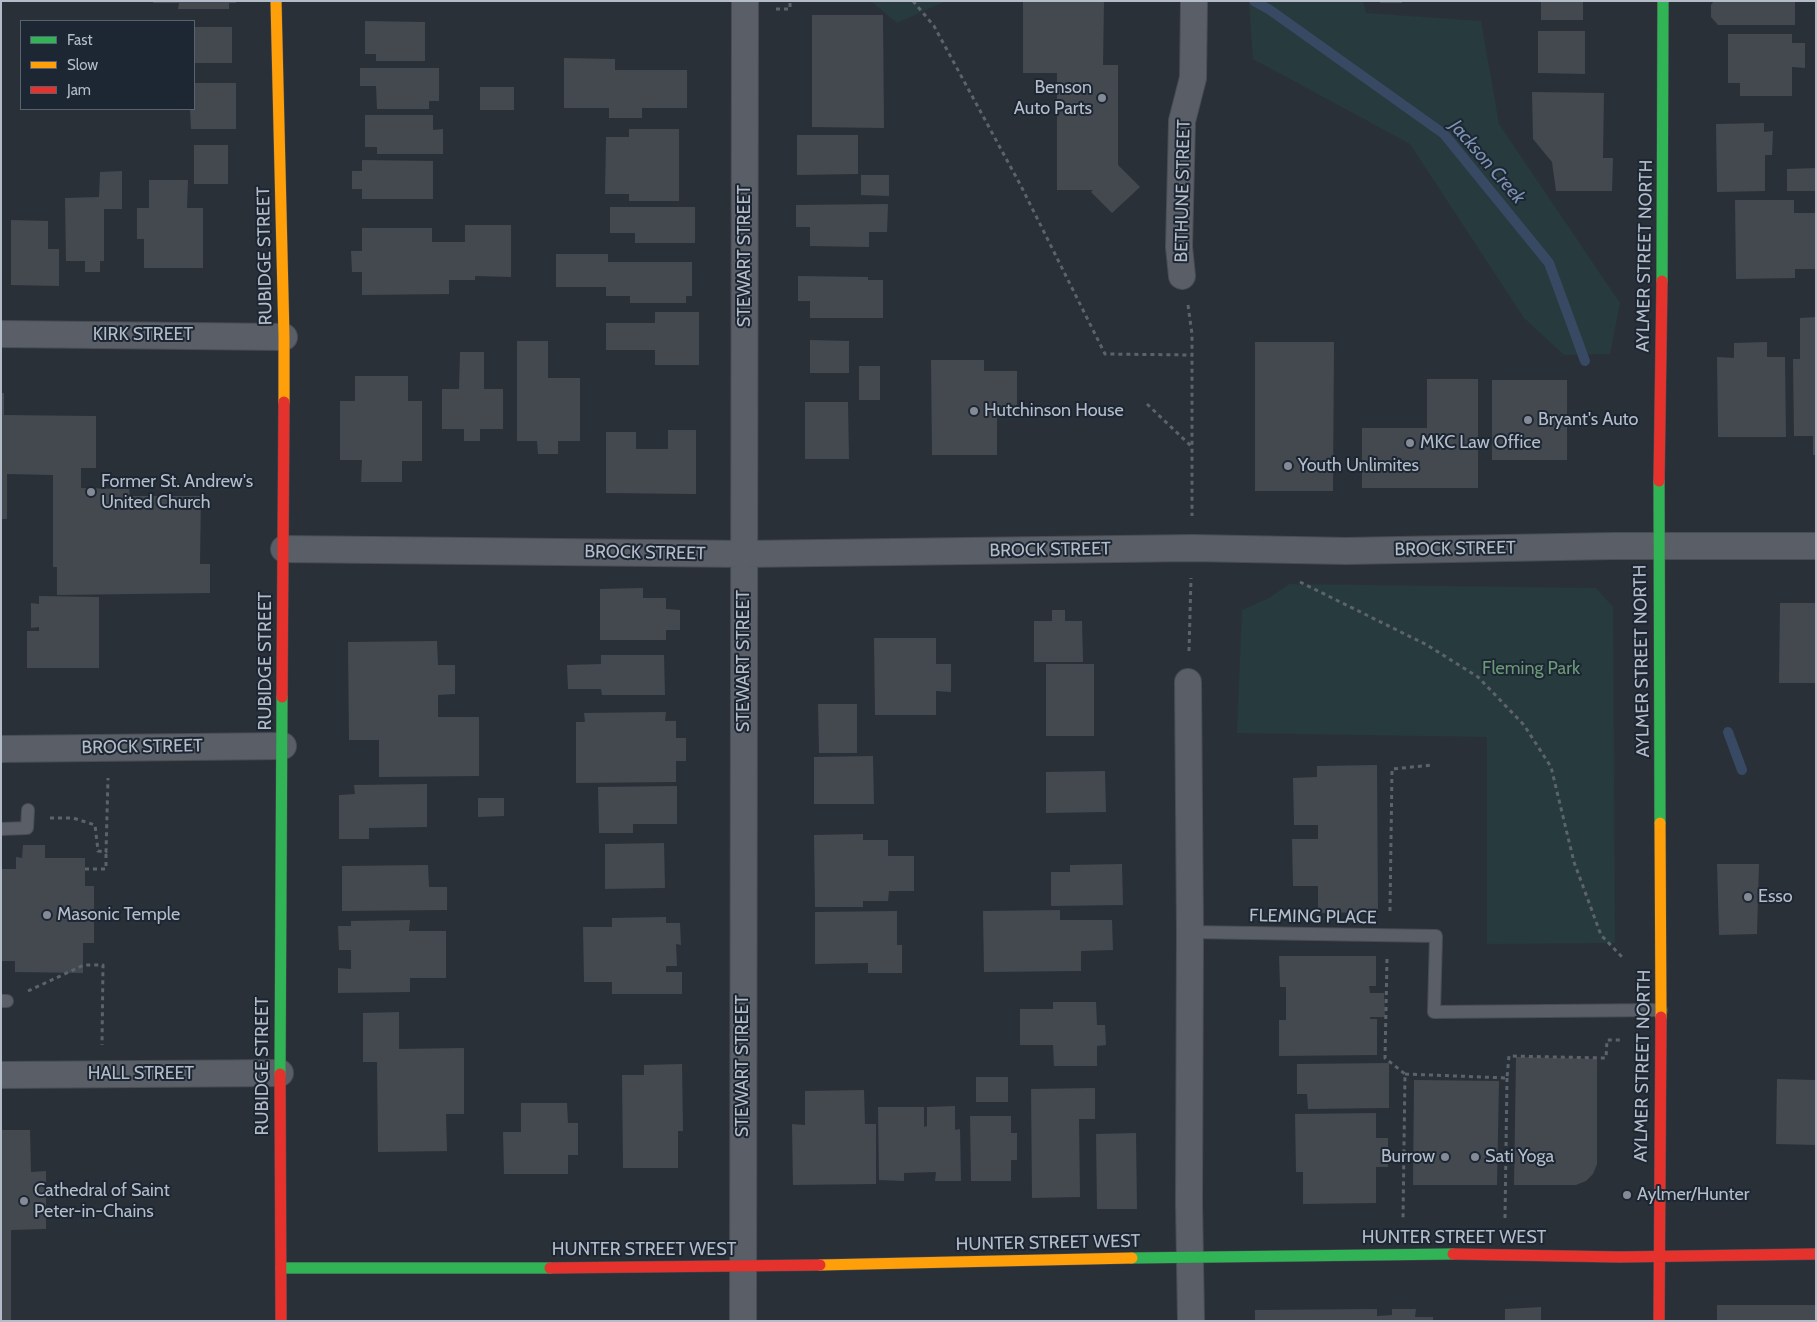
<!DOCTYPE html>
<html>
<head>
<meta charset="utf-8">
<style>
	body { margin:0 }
	#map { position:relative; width:1817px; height:1322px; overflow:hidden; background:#2a3038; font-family:Cabin,sans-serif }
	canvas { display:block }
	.frame { position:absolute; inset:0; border:2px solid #b4bcc9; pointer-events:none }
	.legend { position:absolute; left:20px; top:20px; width:175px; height:90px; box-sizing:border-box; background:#1d2633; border:1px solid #59626f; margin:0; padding:6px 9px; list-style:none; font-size:15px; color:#b4bcc9 }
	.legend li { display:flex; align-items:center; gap:10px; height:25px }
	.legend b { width:25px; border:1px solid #59626f }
</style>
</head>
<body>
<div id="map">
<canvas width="1817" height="1322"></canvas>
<div class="frame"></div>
<ul class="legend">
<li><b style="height:6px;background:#30b455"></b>Fast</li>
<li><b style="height:6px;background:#ff9f0a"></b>Slow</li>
<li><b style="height:6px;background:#e5322d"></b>Jam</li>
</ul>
</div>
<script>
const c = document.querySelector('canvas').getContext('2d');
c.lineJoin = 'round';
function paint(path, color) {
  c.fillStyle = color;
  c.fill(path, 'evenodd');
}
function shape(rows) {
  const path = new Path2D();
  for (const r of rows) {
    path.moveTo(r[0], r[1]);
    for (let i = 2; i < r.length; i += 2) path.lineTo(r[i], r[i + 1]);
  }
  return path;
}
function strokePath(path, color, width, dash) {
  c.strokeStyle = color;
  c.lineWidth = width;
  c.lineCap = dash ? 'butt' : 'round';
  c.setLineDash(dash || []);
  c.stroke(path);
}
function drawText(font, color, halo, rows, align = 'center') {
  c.font = font + ' Cabin,sans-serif';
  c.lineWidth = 4;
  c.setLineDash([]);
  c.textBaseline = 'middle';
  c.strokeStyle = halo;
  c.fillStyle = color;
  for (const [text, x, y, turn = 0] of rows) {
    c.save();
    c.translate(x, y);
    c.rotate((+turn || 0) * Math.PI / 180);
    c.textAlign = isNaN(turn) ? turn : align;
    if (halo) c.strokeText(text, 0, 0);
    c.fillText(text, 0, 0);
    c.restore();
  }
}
const green = shape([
	[871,1,946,1,897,23],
	[1249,1,1363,1,1366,13,1481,21,1499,124,1620,303,1610,354,1564,355,1524,318,1410,144,1253,59],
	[1289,584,1596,588,1613,607,1615,943,1487,944,1487,737,1237,733,1242,610,1269,598]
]);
const stream = shape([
	[1254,1,1270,10,1444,134,1549,263,1585,361],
	[1728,732,1742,770]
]);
const building = shape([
	[153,1,236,1,236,3,229,3,229,9,178,9,179,3,153,3],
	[1023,1,1104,1,1103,65,1118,65,1118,165,1140,187,1112,213,1091,192,1093,190,1057,190,1057,73,1023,73],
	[1380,1,1402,1,1402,3,1380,3],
	[1541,1,1583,1,1583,20,1541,20],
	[1714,1,1795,1,1795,25,1718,25,1711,17,1711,5],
	[812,15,883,15,884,128,812,127],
	[365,21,425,22,425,61,376,61,376,54,365,54],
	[194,27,232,27,232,63,194,63],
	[1538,31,1585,31,1585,74,1538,73],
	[1728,34,1792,34,1792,43,1805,43,1805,68,1792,67,1792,96,1740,96,1740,83,1728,83],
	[564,58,615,59,615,70,687,70,687,108,642,108,642,118,609,118,609,108,564,108],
	[360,68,439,68,439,101,429,101,429,109,377,109,376,86,360,86],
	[194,83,236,83,236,129,191,129,190,109,194,109],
	[480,87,514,87,514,110,480,110],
	[1532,92,1604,93,1603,158,1613,158,1612,191,1556,191,1552,162,1533,139],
	[365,115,433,115,433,130,443,129,443,154,377,154,377,147,365,147],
	[1764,123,1764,132,1773,131,1772,155,1765,155,1765,191,1717,192,1716,124],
	[629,129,679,129,679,201,629,201,629,194,605,194,606,137,629,137],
	[797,135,858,135,858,174,797,175],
	[194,145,228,145,228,184,194,184],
	[362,160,433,161,433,199,362,199,362,189,352,189,352,171,362,171],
	[1816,168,1816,191,1787,191,1787,169],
	[122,171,122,209,104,209,104,261,100,261,100,272,85,272,85,261,66,261,65,198,99,197,100,172],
	[861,175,889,175,889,196,861,195],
	[149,180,188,180,187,208,203,208,203,268,144,268,144,239,137,239,137,208,149,208],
	[1735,200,1794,200,1794,213,1816,213,1816,269,1795,269,1795,278,1736,279],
	[888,204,887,232,869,232,869,247,810,246,810,227,796,227,796,205],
	[610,207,695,207,695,243,635,243,635,233,610,233],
	[11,220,48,221,48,249,59,249,59,286,11,285],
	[465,225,511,225,511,277,475,276,475,280,449,280,449,294,362,295,362,272,352,272,351,251,362,251,362,228,432,228,432,242,465,242],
	[556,254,608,254,608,262,692,262,692,296,686,296,686,303,630,303,630,296,606,296,606,287,556,287],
	[798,276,868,277,868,280,883,280,883,318,810,318,810,301,798,301],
	[655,312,699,312,699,365,655,365,655,350,606,350,606,323,655,323],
	[1816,317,1816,455,1813,455,1813,436,1794,436,1793,359,1800,359,1800,318],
	[810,340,849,341,849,373,810,373],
	[517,341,548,341,548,378,580,378,580,441,558,441,558,454,538,454,537,441,517,441],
	[1255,342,1334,342,1333,491,1255,491],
	[1767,342,1767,357,1785,357,1786,437,1718,437,1717,357,1734,358,1734,343],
	[460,352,484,352,484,389,503,389,503,429,480,429,480,441,464,441,464,429,442,429,442,389,459,389],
	[931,360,984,360,984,371,1017,371,1017,415,997,416,997,455,932,455],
	[859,366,880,366,880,400,859,400],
	[355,376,408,376,408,401,422,401,422,461,402,461,402,482,361,482,362,460,340,460,340,401,355,401],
	[1427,379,1478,379,1478,488,1362,488,1362,428,1427,428],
	[1492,380,1567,380,1567,460,1492,460],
	[1,393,4,393,4,415,96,416,96,468,81,468,81,488,129,489,130,496,201,496,200,564,210,564,210,593,57,595,57,567,53,567,53,475,7,474,7,519,1,519],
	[805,402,848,402,849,459,805,459],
	[668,430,696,430,696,494,606,493,606,432,636,432,636,449,668,449],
	[643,588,643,598,666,598,666,609,680,610,680,630,666,630,666,640,600,640,600,589],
	[39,596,99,597,99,668,27,668,27,631,39,631,39,627,31,628,31,603,39,604],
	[1780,603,1816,603,1816,683,1779,683],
	[1052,610,1065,610,1065,621,1082,621,1083,662,1034,662,1034,621,1052,621],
	[874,638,936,638,936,664,951,664,951,692,936,691,936,715,875,715],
	[437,641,438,665,455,665,455,694,438,695,438,717,479,717,479,776,379,777,379,740,349,740,348,642],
	[601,655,664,655,665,695,602,695,601,689,568,689,567,665,601,664],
	[1046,664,1094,664,1094,736,1046,736],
	[818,704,857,704,857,753,819,753],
	[666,712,665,721,676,721,676,738,686,738,686,761,676,761,676,782,576,783,576,722,585,722,584,713],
	[873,756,874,804,814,804,814,757],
	[1377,765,1378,912,1318,913,1318,886,1293,886,1292,839,1318,839,1318,825,1294,825,1293,778,1317,777,1317,766],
	[1105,771,1106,812,1046,813,1046,772],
	[427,784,427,827,369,828,369,839,339,839,339,795,355,794,354,785],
	[677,786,677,824,633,824,633,833,599,833,598,787],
	[478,798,504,798,504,816,478,817],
	[863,834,863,840,888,840,888,856,914,856,914,891,889,891,888,901,863,901,863,907,815,907,814,835],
	[664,843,665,888,605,889,605,844],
	[23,845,45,845,45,858,85,858,85,886,94,886,94,943,83,943,83,973,15,972,15,961,1,961,1,869,16,869,16,857,22,858],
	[1122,864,1123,905,1051,906,1051,872,1070,872,1070,865],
	[1717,864,1759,864,1757,934,1719,935],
	[428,865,429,887,447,887,447,910,342,911,342,866],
	[1060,910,1060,920,1112,920,1113,950,1081,951,1081,971,984,972,983,911],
	[897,911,897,945,902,945,902,973,868,973,868,963,815,964,815,912],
	[666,917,666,923,680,923,681,945,676,944,677,966,666,966,666,972,682,972,682,994,612,994,612,982,584,982,583,927,612,927,612,918],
	[410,920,409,931,446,931,446,978,410,978,410,992,338,993,338,968,351,969,351,950,339,950,338,926,351,926,351,921],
	[1279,956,1376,956,1376,986,1369,986,1370,993,1384,993,1385,1017,1370,1017,1370,1019,1377,1019,1377,1055,1279,1056,1279,1020,1286,1020,1286,987,1280,987],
	[1053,1002,1096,1002,1097,1025,1105,1025,1106,1045,1097,1046,1097,1066,1054,1066,1053,1045,1020,1045,1020,1009,1053,1009],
	[399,1012,399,1049,464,1048,464,1114,446,1114,447,1151,378,1152,377,1062,363,1062,363,1013],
	[1516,1057,1597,1059,1597,1164,1593,1174,1586,1181,1576,1185,1514,1185],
	[1389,1063,1389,1108,1308,1109,1307,1094,1297,1094,1297,1064],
	[682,1064,683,1131,678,1131,678,1168,623,1168,622,1075,644,1075,644,1065],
	[976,1077,1008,1077,1008,1102,976,1102],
	[1777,1079,1816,1080,1816,1145,1776,1144],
	[1414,1080,1499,1081,1497,1185,1413,1185],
	[1095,1088,1095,1119,1079,1119,1080,1197,1032,1198,1031,1089],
	[864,1090,865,1124,876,1124,876,1184,793,1185,792,1124,805,1125,805,1091],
	[521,1103,567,1103,568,1123,578,1123,578,1155,568,1155,568,1174,504,1174,503,1132,521,1132],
	[955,1106,955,1130,960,1129,961,1181,935,1181,936,1172,904,1173,904,1181,879,1180,878,1107,924,1107,924,1127,927,1126,927,1107],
	[1376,1113,1376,1138,1388,1138,1388,1167,1376,1167,1376,1203,1303,1204,1303,1172,1296,1172,1295,1114],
	[970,1116,1011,1116,1011,1133,1017,1133,1017,1160,1011,1160,1011,1181,971,1181],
	[1,1130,30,1130,31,1172,46,1171,46,1229,11,1230,11,1321,1,1321],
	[1136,1133,1137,1209,1097,1209,1096,1134],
	[1717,1305,1816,1305,1816,1321,1717,1321],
	[1541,1307,1541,1321,1505,1321,1505,1309],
	[1377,1309,1377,1316,1392,1315,1392,1309,1416,1309,1415,1317,1433,1317,1433,1321,1255,1321,1255,1310]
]);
const path = shape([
	[913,1,934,26,1021,186,1105,354,1192,355],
	[776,9,790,9,790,1],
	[1188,305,1192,334,1192,516],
	[1147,404,1192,447],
	[1300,582,1427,645,1478,677,1524,725,1551,767,1574,862,1601,935,1622,957],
	[1189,651,1191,578],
	[50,818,73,818,95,825,98,851,106,852,108,778],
	[85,869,106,869,106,852],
	[1390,911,1392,769,1433,765],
	[1387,959,1385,1058,1405,1074,1403,1219],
	[28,991,84,965,103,965,102,1045],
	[1405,1074,1507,1078,1509,1056,1606,1058,1607,1040,1621,1040],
	[1505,1218,1507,1078]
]);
const lane = shape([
	[1,829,27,828,28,810],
	[1190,932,1436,936,1434,1012,1661,1010],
	[1,1001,7,1001]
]);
const street = shape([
	[1182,276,1179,247,1182,121,1193,78,1194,1],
	[1,334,284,337],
	[284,549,744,554,1192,548,1346,551,1613,546,1816,546],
	[1188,682,1190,932,1189,1202,1191,1321],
	[1,749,283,746],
	[1,1075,280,1073],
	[743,1321,745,1]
]);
const fast = shape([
	[1662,281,1663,1],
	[1659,481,1660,823],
	[280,1074,282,697],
	[1132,1258,1453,1254],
	[281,1268,550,1268]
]);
const slow = shape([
	[276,1,284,337,284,402],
	[1660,823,1661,1017],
	[820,1265,1132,1258]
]);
const jam = shape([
	[1659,481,1662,281],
	[282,697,284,402],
	[280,1074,281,1321],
	[1453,1254,1620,1257,1816,1254],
	[550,1268,820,1265],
	[1659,1321,1661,1017]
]);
const markers = [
	[1102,98,5,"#848b96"],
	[974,411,5,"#848b96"],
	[1528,420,5,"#848b96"],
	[1410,443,5,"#848b96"],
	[1288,466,5,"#848b96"],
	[91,492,5,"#848b96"],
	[1748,897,5,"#848b96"],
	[47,915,5,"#848b96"],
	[1445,1157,5,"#848b96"],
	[1475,1157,5,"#848b96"],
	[1627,1195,5,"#848b96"],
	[24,1201,5,"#848b96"]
];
const poiNames = [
	["Benson",1092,88,"right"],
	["Auto Parts",1092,109,"right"],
	["Hutchinson House",984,411],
	["Bryant's Auto",1538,420],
	["MKC Law Office",1420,443],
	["Youth Unlimites",1298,466],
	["Former St. Andrew's",101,482],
	["United Church",101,503],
	["Esso",1758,897],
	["Masonic Temple",57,915],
	["Burrow",1435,1157,"right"],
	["Sati Yoga",1485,1157],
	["Cathedral of Saint",34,1191],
	["Peter-in-Chains",34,1212],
	["Aylmer/Hunter",1637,1195]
];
const streetNames = [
	["BETHUNE STREET",1183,191,-89],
	["RUBIDGE STREET",265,256,-91],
	["STEWART STREET",745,256,-90],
	["AYLMER STREET NORTH",1645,256,-89],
	["KIRK STREET",143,335],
	["BROCK STREET",1455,549,-1],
	["BROCK STREET",1050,550,-1],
	["BROCK STREET",645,553,1],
	["RUBIDGE STREET",266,661,-90],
	["STEWART STREET",744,661,-90],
	["AYLMER STREET NORTH",1642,661,-91],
	["BROCK STREET",142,747,-1],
	["FLEMING PLACE",1313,917,1],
	["RUBIDGE STREET",263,1066,-90],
	["STEWART STREET",743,1066,-90],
	["AYLMER STREET NORTH",1643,1066,-89],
	["HALL STREET",141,1074],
	["HUNTER STREET WEST",1454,1238],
	["HUNTER STREET WEST",1048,1243,-1],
	["HUNTER STREET WEST",644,1250]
];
const parkNames = [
	["Fleming Park",1531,669]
];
const waterNames = [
	["Jackson Creek",1487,162,49]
];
paint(green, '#273a3e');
strokePath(stream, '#384963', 10);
paint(building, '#444950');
strokePath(lane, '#484c53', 14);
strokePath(street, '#484c53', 28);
strokePath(fast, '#484c53', 12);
strokePath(slow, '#484c53', 12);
strokePath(jam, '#484c53', 12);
strokePath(path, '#5d636a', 3, [4, 4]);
strokePath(lane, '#5a5e66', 12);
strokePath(street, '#5a5e66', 26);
strokePath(fast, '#30b455', 11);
strokePath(slow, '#ff9f0a', 11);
strokePath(jam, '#e5322d', 11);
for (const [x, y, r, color] of markers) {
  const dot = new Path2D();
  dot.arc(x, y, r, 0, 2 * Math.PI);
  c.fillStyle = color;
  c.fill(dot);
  strokePath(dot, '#1d2633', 2);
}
drawText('18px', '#b4bcc9', '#1d2633', poiNames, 'left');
drawText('18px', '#b4bcc9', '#1d2633', streetNames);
drawText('18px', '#6b9a76', '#1d2633', parkNames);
drawText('italic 19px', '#7c92b1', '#1d2633', waterNames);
</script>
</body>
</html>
